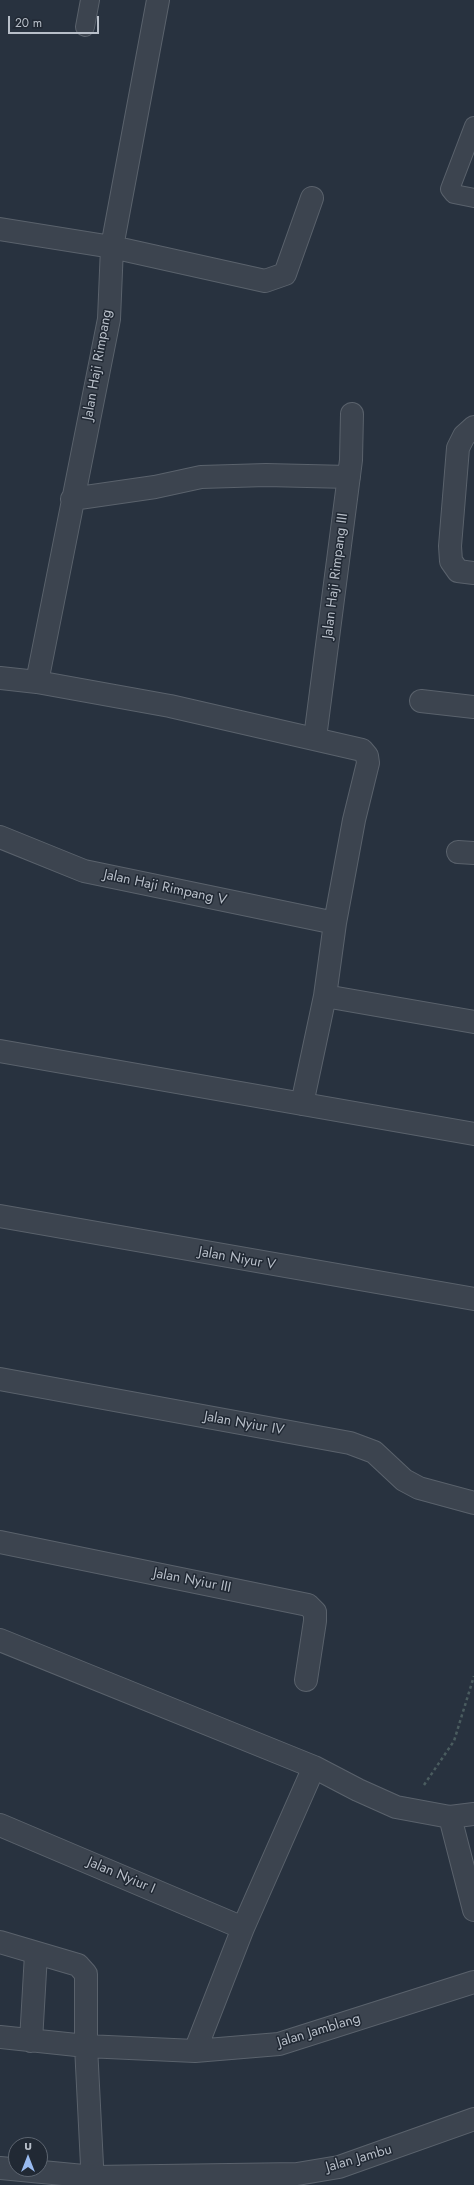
<!DOCTYPE html>
<html>
<head>
<meta charset="utf-8">
<style>
	body { margin:0 }
	#map { position:relative; width:474px; height:2185px; overflow:hidden; background:#28323f; font-family:Jost,sans-serif }
	canvas { display:block }
	.north { position:absolute; left:8px; top:2137px; width:40px; height:40px; box-sizing:border-box; background:#212934; border:1px solid #5d6570; border-radius:50%; rotate:0deg; font-size:11px; font-weight:700; line-height:16px; text-align:center; color:#b8bfc9 }
	.north::after { content:''; display:block; margin:auto; width:14px; height:18px; background:#98baef; clip-path:polygon(50% 0,100% 100%,50% 72%,0 100%) }
	.scale { position:absolute; left:8px; top:16px; width:91px; height:18px; box-sizing:border-box; border:2px solid #b8bfc9; border-top:0; padding-left:5px; font-size:12px; line-height:14px; white-space:nowrap; color:#b8bfc9; -webkit-text-stroke:3px #212934; paint-order:stroke }
</style>
</head>
<body>
<div id="map">
<canvas width="474" height="2185"></canvas>
<div class="north">U</div>
<div class="scale">20 m</div>
</div>
<script>
const c = document.querySelector('canvas').getContext('2d');
c.lineJoin = 'round';
function shape(rows) {
  const path = new Path2D();
  for (const r of rows) {
    path.moveTo(r[0], r[1]);
    for (let i = 2; i < r.length; i += 2) path.lineTo(r[i], r[i + 1]);
  }
  return path;
}
function strokePath(path, color, width, dash) {
  c.strokeStyle = color;
  c.lineWidth = width;
  c.lineCap = dash ? 'butt' : 'round';
  c.setLineDash(dash || []);
  c.stroke(path);
}
function drawText(font, color, halo, rows, align = 'center') {
  c.font = font + ' Jost,sans-serif';
  c.lineWidth = 3;
  c.setLineDash([]);
  c.textBaseline = 'middle';
  c.strokeStyle = halo;
  c.fillStyle = color;
  for (const [text, x, y, turn = 0] of rows) {
    c.save();
    c.translate(x, y);
    c.rotate((+turn || 0) * Math.PI / 180);
    c.textAlign = isNaN(turn) ? turn : align;
    if (halo) c.strokeText(text, 0, 0);
    c.fillText(text, 0, 0);
    c.restore();
  }
}
const path = shape([
	[424,1785,454,1741,474,1676]
]);
const service = shape([
	[85,27,90,0],
	[474,126,450,189,454,194,474,198]
]);
const minor = shape([
	[0,229,112,247,265,281,285,274,312,198],
	[474,427,464,436,458,448,450,546,451,561,458,571,474,573],
	[72,499,155,487,201,477,266,475,349,477],
	[0,678,37,682,170,706,362,750,367,756,368,763,354,820,335,923,325,996,302,1104],
	[37,682,109,319,112,247,158,0],
	[421,701,474,707],
	[315,738,351,460,352,414],
	[0,837,84,871,335,923],
	[458,852,474,853],
	[325,996,474,1022],
	[0,1051,474,1134],
	[0,1216,474,1299],
	[0,1379,350,1443,374,1452,404,1480,419,1488,474,1503],
	[0,1542,308,1605,315,1612,315,1621,306,1680],
	[0,1640,314,1767,358,1790,396,1807,450,1817,474,1814],
	[450,1817,474,1910],
	[0,1825,243,1928],
	[0,1942,78,1965,86,1974,86,2046,93,2185],
	[0,2037,86,2046,195,2051,279,2044,474,1982],
	[31,2041,36,1954],
	[195,2051,243,1928,314,1767],
	[0,2168,94,2177,297,2174,339,2167,474,2119]
]);
const streetNames = [
	["Jalan Haji Rimpang",98,365,-80],
	["Jalan Haji Rimpang III",336,576,-83],
	["Jalan Haji Rimpang V",165,888,12],
	["Jalan Niyur V",237,1259,10],
	["Jalan Nyiur IV",244,1424,10],
	["Jalan Nyiur III",192,1581,11],
	["Jalan Nyiur I",121,1876,23],
	["Jalan Jamblang",319,2031,-17],
	["Jalan Jambu",359,2159,-16]
];
strokePath(service, '#5a626c', 20);
strokePath(minor, '#5a626c', 24);
strokePath(path, '#4a5c5f', 2.5, [3, 3]);
strokePath(service, '#3c444f', 18);
strokePath(minor, '#3c444f', 22);
drawText('14px', '#b8bfc9', '#212934', streetNames);
</script>
</body>
</html>
